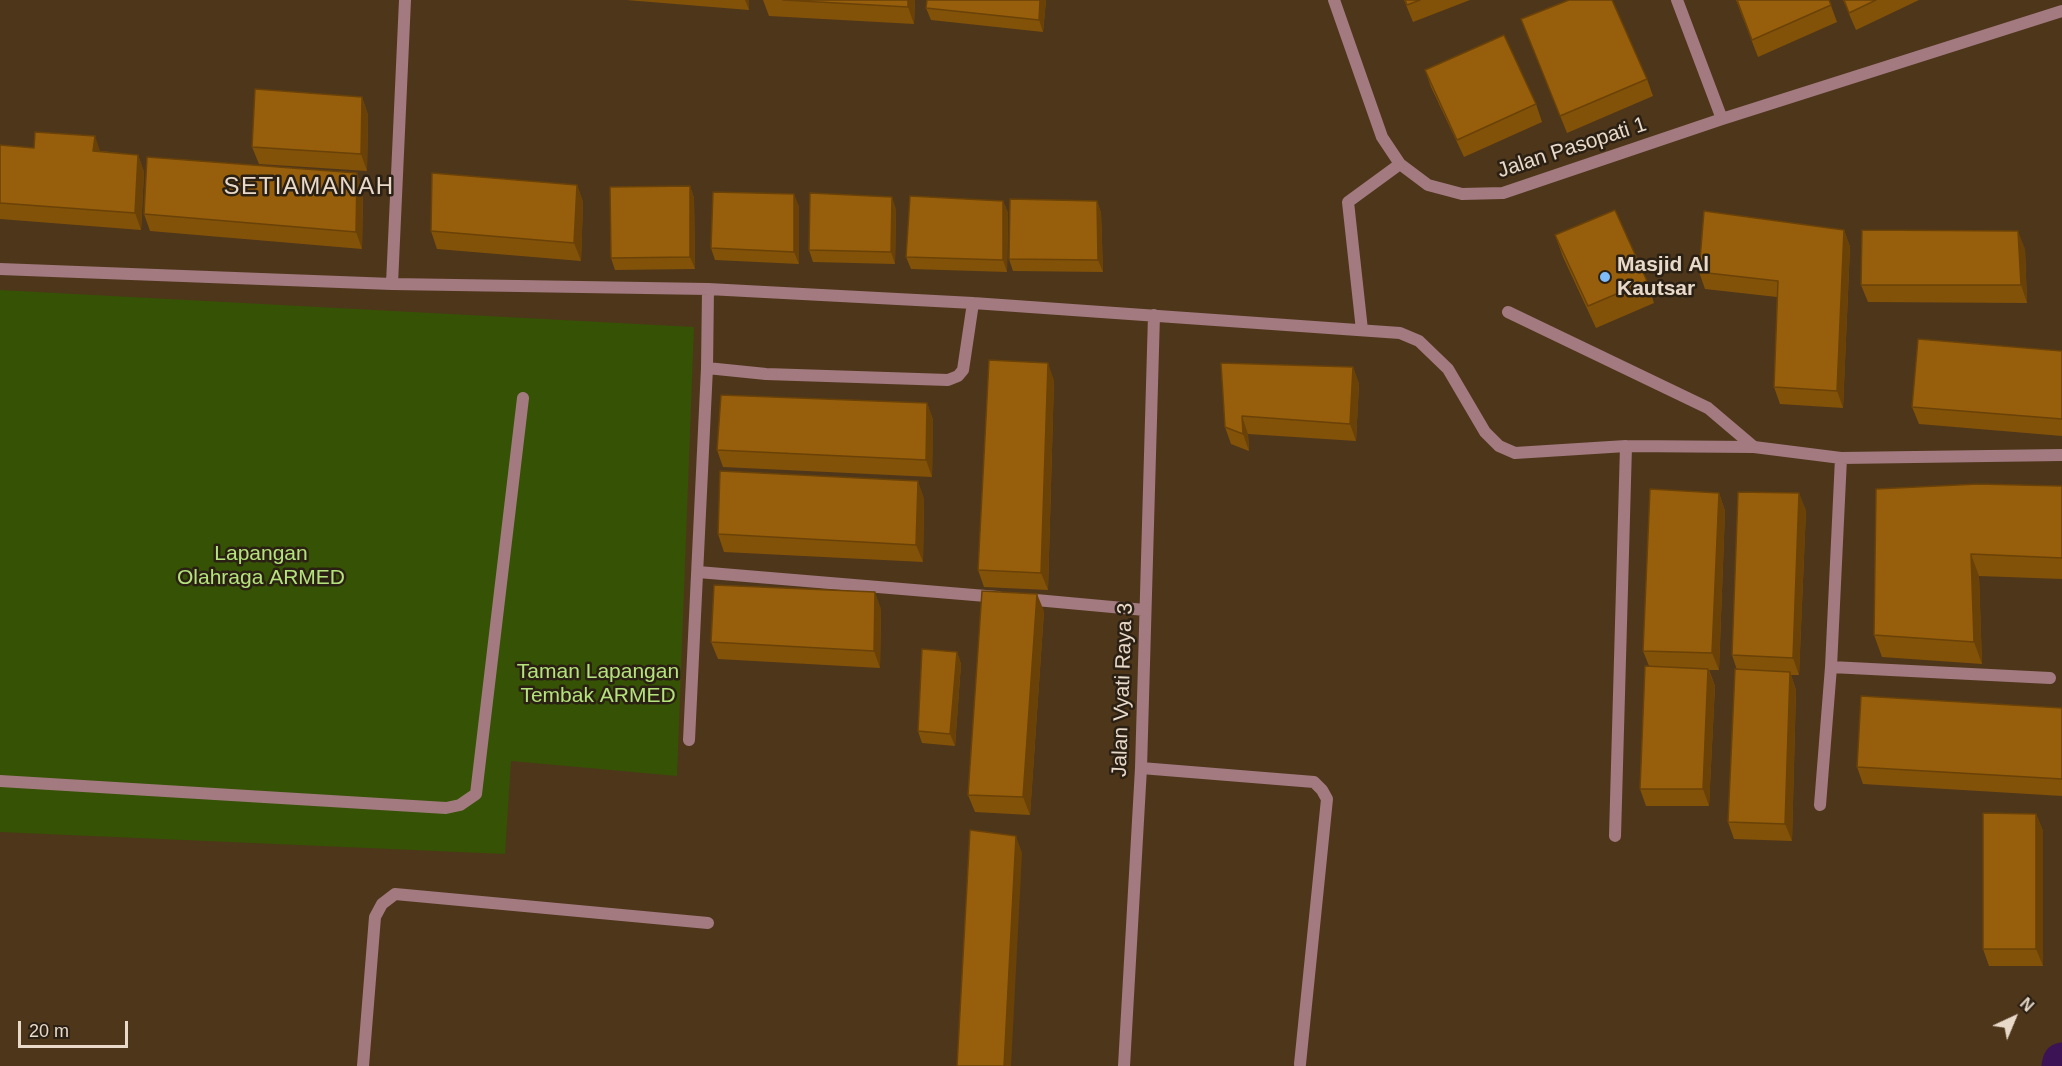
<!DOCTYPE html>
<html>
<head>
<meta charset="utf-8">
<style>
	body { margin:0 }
	#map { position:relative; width:2062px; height:1066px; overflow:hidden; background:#4e361a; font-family:Helvetica,sans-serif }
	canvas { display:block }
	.north { position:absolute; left:1984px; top:988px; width:60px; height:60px; -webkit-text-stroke:4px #2b2014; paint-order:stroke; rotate:44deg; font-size:16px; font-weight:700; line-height:24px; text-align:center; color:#e8d9c9 }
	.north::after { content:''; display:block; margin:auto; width:21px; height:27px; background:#e8d9c9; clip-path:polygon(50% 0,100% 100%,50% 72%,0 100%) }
	.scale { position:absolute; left:18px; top:1021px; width:110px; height:27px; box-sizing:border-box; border:3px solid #e8d9c9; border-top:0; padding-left:8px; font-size:18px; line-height:21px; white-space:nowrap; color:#e8d9c9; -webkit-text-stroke:4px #2b2014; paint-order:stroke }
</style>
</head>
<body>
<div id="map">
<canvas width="2062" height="1066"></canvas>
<div class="north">N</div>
<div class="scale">20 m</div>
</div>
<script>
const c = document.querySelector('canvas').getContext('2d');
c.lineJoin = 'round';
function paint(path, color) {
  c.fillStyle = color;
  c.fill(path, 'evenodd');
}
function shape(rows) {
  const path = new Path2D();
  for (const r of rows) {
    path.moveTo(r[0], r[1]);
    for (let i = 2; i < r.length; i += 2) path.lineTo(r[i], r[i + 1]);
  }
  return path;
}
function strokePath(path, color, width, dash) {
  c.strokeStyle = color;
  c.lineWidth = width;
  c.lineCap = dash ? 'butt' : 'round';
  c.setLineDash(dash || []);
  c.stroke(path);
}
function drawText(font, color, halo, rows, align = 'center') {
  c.font = font + ' Helvetica,sans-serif';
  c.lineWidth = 5;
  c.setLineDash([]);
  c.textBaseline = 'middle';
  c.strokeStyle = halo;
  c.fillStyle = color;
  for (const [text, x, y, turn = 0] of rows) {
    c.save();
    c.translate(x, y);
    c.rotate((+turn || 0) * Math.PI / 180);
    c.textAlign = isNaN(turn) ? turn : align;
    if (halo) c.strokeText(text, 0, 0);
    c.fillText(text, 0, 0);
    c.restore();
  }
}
const green = shape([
	[0,290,694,327,677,776,511,761,505,854,0,832]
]);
const canal = shape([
	[2061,1066,2062,1062]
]);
const service = shape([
	[1508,312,1708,408,1754,447],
	[1141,768,1314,782,1322,790,1327,799,1300,1064],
	[0,781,446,808,460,805,476,794,523,398]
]);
const minor = shape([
	[1334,0,1382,137,1400,164,1428,185,1462,194,1503,193,1722,119,2062,11],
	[1677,0,1722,119],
	[0,269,392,284,708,289,973,303,1400,333,1419,341,1448,369,1485,432,1499,446,1515,453,1626,446,1754,447,1841,458,2062,455],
	[392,284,405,0],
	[708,289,707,368,766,374,948,380,958,376,963,370,973,303],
	[1362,330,1348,202,1400,164],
	[698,572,998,597],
	[1025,599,1145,610],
	[1831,667,2050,678],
	[689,740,707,368],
	[1820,805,1831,667,1841,458],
	[1615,836,1626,446],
	[363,1066,375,917,382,904,395,894,708,923],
	[1124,1066,1141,768,1154,315]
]);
const wall = shape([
	[626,0,749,0,749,10],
	[763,0,915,0,914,24,769,16],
	[927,0,1046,0,1043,32,931,20,926,8],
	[1404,0,1470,0,1413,22],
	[1736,0,1829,0,1837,22,1758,57],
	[1843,0,1919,0,1856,30],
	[1521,19,1647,79,1653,96,1567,133],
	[1425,70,1536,104,1542,122,1464,157,1431,87],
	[362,97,368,115,367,171,259,164,252,147],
	[0,145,34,148,100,151,138,155,144,172,141,230,0,219],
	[577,185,583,202,581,261,437,249,431,231],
	[690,186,694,198,695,269,615,270,611,258],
	[363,190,362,249,150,231,144,214],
	[1003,201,1008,213,1007,272,911,269,906,257],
	[1097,201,1101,213,1103,272,1013,271,1009,259],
	[799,206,799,264,715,260,711,248],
	[896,209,895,264,813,262,809,250],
	[1844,230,1850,247,1843,408,1780,404,1774,387,1777,297,1705,289,1699,272],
	[1555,235,1647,281,1654,303,1596,328,1563,257],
	[2025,249,2027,303,1868,302,1861,285],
	[2062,351,2062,436,1919,424,1912,407],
	[1221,363,1353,367,1359,384,1356,441,1248,434,1249,451,1231,444,1225,427],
	[1054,380,1048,590,984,587,978,570],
	[927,403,933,420,932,477,723,467,717,450],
	[2062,486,2062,579,1979,576,1982,664,1882,657,1874,635,1876,489],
	[1719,493,1725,511,1719,670,1709,670,1715,686,1709,806,1646,806,1640,789,1649,666,1643,651],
	[924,498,923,562,724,552,718,534],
	[1806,510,1799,675,1791,675,1796,690,1792,841,1734,839,1728,822,1737,670,1732,655],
	[881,609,880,668,718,659,711,642],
	[1044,611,1030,815,975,812,968,795],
	[957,652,961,664,955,746,922,743,918,731],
	[2062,708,2062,796,1863,784,1857,767],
	[2036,814,2043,831,2043,966,1989,966,1983,949]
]);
const shadedWall = shape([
	[745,0,749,0,749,10],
	[908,0,915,0,914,24,908,7],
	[1040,0,1046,0,1043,32,1039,20],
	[362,97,368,115,367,171,361,154],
	[95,136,101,154,93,151],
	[138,155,144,172,141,230,135,213],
	[357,173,363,190,362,249,356,232],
	[577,185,583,202,581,261,574,243],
	[690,186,694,198,695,269,690,257],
	[794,194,799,206,799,264,794,252],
	[892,197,896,209,895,264,891,252],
	[1003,201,1008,213,1007,272,1003,260],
	[1097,201,1101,213,1103,272,1098,260],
	[1844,230,1850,247,1843,408,1837,391],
	[2018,231,2025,249,2027,303,2021,285],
	[1048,363,1054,380,1048,590,1041,573],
	[1353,367,1359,384,1356,441,1350,424],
	[927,403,933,420,932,477,926,460],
	[1242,416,1248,434,1249,451,1243,434],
	[918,481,924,498,923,562,916,545],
	[1719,493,1725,511,1719,670,1712,653],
	[1799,493,1806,510,1799,675,1793,658],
	[1971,554,1979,576,1982,664,1974,642],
	[875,592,881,609,880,668,874,651],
	[1037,594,1044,611,1030,815,1023,797],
	[957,652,961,664,955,746,950,734],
	[1708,669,1715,686,1709,806,1703,789],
	[1790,672,1796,690,1792,841,1785,824],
	[2036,814,2043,831,2043,966,2036,949],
	[1016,836,1022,853,1011,1066,1004,1066]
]);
const building = shape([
	[783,0,908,0,908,7,783,0],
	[927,0,1040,0,1039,20,926,8,927,0],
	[1405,0,1420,0,1407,5,1405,0],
	[1569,0,1612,0,1647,79,1560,116,1521,19,1569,0],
	[1737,0,1829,0,1831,5,1752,40,1737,0],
	[1844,0,1876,0,1849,13,1844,0],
	[1504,35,1536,104,1457,140,1425,70,1504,35],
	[255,89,362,97,361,154,252,147,255,89],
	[35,132,95,136,93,151,138,155,135,213,0,203,0,145,34,148,35,132],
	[147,157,357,173,356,232,144,214,147,157],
	[432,173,577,185,574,243,431,231,432,173],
	[690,186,690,257,611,258,610,187,690,186],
	[713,192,794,194,794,252,711,248,713,192],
	[810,193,892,197,891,252,809,250,810,193],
	[910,196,1003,201,1003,260,906,257,910,196],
	[1010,199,1097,201,1098,260,1009,259,1010,199],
	[1615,210,1647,281,1588,306,1555,235,1615,210],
	[1704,211,1844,230,1837,391,1774,387,1778,281,1699,272,1704,211],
	[1862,230,2018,231,2021,285,1861,285,1862,230],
	[1918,339,2062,351,2062,419,1912,407,1918,339],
	[989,360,1048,363,1041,573,978,570,989,360],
	[1221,363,1353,367,1350,424,1242,416,1243,434,1225,427,1221,363],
	[721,395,927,403,926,460,717,450,721,395],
	[720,471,918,481,916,545,718,534,720,471],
	[1978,484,2062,486,2062,558,1971,554,1974,642,1874,635,1876,489,1978,484],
	[1650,489,1719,493,1712,653,1643,651,1650,489],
	[1738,492,1799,493,1793,658,1732,655,1738,492],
	[714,585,875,592,874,651,711,642,714,585],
	[982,591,1037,594,1023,797,968,795,982,591],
	[922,649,957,652,950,734,918,731,922,649],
	[1645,666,1708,669,1703,789,1640,789,1645,666],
	[1735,669,1790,672,1785,824,1728,822,1735,669],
	[1861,696,2062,708,2062,779,1857,767,1861,696],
	[1983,813,2036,814,2036,949,1983,949,1983,813],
	[970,830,1016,836,1004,1066,957,1066,970,830]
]);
const markers = [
	[1605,277,6,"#7fbdfa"]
];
const streetNames = [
	["Jalan Pasopati 1",1572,148,-18],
	["Jalan Vyati Raya 3",1123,690,-88]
];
const poiNames = [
	["Masjid Al",1617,265],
	["Kautsar",1617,289]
];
const parkNames = [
	["Lapangan",261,554],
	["Olahraga ARMED",261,578],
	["Taman Lapangan",598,672],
	["Tembak ARMED",598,696]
];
const quarterNames = [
	["SETIAMANAH",309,187]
];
paint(green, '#365205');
strokePath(canal, '#3c1455', 39);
strokePath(service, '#a27a80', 12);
strokePath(minor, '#a27a80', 12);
paint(wall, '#825209');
paint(shadedWall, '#6a4208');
paint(building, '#975f0b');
strokePath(building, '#6a4208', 1.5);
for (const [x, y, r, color] of markers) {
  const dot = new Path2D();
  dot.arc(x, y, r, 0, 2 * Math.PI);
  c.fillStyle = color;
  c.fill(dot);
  strokePath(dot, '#2b2014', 2);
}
drawText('21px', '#e8d9c9', '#2b2014', streetNames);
drawText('bold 21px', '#e8d9c9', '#2b2014', poiNames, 'left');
drawText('21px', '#b4e37b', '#2b2014', parkNames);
c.letterSpacing = '1.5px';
drawText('24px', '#e8d9c9', '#2b2014', quarterNames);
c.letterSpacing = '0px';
</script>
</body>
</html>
